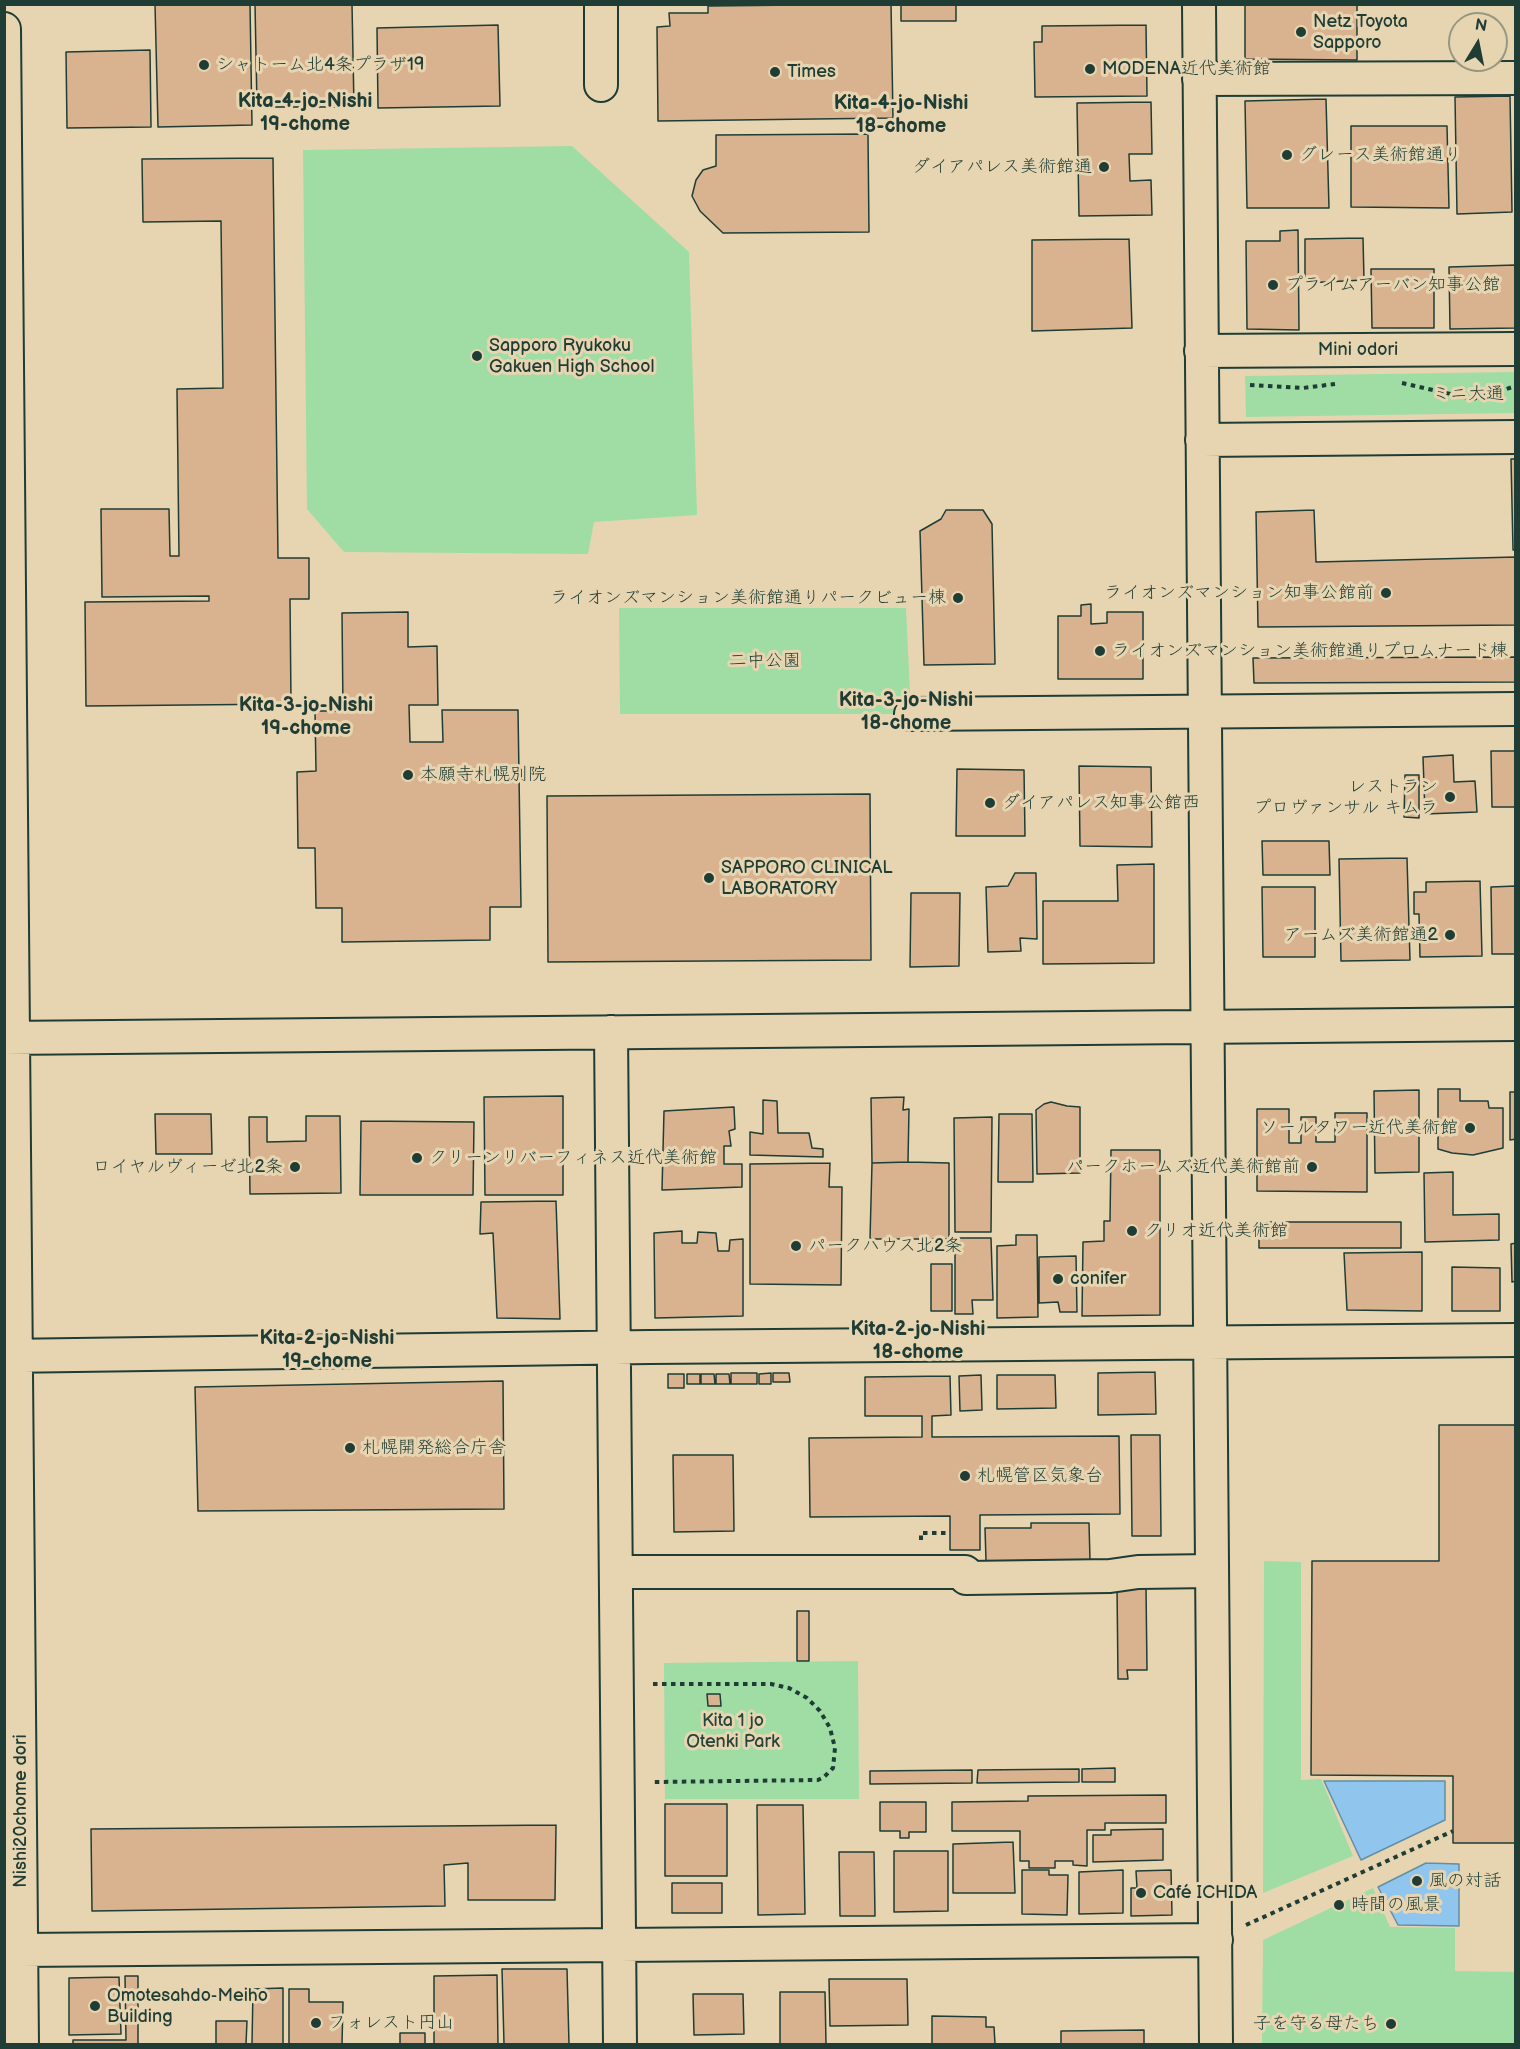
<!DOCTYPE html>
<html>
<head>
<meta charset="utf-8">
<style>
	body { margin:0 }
	#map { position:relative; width:1520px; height:2049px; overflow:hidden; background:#e7d5b2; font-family:"Balsamiq Sans",sans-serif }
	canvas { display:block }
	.frame { position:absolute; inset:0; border:6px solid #1f3d34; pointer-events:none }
	.north { position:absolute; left:1448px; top:12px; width:60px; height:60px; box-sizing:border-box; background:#e7d5b2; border:2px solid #979880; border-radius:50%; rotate:10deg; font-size:16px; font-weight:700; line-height:24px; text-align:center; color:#1f3d34 }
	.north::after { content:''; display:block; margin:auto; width:21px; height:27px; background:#1f3d34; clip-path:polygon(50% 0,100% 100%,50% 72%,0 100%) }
</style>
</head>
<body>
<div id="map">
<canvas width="1520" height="2049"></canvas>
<div class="frame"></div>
<div class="north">N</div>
</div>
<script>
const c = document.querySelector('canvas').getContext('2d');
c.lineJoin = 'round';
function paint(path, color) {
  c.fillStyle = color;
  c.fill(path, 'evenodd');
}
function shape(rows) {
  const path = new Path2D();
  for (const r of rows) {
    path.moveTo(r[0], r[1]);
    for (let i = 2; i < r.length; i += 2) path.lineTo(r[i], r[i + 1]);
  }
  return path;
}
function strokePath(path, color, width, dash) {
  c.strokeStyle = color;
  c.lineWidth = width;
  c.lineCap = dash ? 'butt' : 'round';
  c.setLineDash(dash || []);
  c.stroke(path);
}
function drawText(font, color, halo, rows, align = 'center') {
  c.font = font + ' "Balsamiq Sans","Klee One",sans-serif';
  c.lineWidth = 6;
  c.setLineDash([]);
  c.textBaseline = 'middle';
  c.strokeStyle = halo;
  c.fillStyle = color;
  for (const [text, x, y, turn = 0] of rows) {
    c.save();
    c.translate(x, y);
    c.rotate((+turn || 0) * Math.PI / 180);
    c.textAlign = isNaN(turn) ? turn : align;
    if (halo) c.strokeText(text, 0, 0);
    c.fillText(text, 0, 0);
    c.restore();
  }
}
const green = shape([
	[572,146,689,252,697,515,594,522,588,554,344,552,307,509,303,150],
	[1515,372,1515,413,1246,417,1245,376],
	[619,608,906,608,911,714,620,714],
	[1264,1561,1301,1562,1301,1780,1321,1779,1353,1856,1263,1893],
	[858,1661,859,1799,665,1799,664,1663],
	[1373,1888,1390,1927,1455,1928,1455,1971,1515,1972,1515,2044,1262,2044,1263,1940]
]);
const water = shape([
	[1324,1781,1445,1781,1445,1820,1361,1860,1324,1781],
	[1426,1863,1459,1864,1459,1926,1398,1925,1378,1887,1426,1863]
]);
const building = shape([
	[155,4,250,4,252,125,158,127,155,4],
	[255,4,352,4,354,107,257,107,255,4],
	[891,4,893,118,658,121,657,27,670,26,669,13,708,13,708,6,891,4],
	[901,4,956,4,956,21,901,21,901,4],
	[1245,4,1357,4,1357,60,1245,59,1245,4],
	[498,25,500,106,378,108,377,28,498,25],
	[1146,25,1147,96,1035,97,1034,42,1042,42,1042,26,1146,25],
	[150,50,151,127,67,128,66,52,150,50],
	[1510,96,1512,212,1457,214,1455,97,1510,96],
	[1326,99,1329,208,1247,208,1245,101,1326,99],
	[1151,102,1152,154,1129,154,1130,181,1151,180,1152,215,1079,216,1077,103,1151,102],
	[1351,126,1447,126,1449,208,1351,207,1351,126],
	[868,134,869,232,723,233,700,211,692,196,696,180,703,170,716,166,716,135,868,134],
	[273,158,278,558,309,558,309,599,290,599,291,704,86,706,85,602,209,601,209,596,102,597,101,509,169,509,170,556,179,556,177,389,223,388,221,221,143,222,142,159,273,158],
	[1298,230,1299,330,1247,329,1246,241,1280,241,1280,231,1298,230],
	[1363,238,1364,280,1305,283,1305,239,1363,238],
	[1129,239,1132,328,1032,331,1032,240,1129,239],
	[1516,265,1516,328,1450,329,1449,267,1516,265],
	[1371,269,1434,269,1434,328,1372,328,1371,269],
	[1511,459,1516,459,1516,550,1513,550,1511,459],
	[946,510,983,510,992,524,995,664,924,665,920,531,941,519,946,510],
	[1314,510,1316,562,1516,557,1516,625,1258,627,1256,512,1314,510],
	[1091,604,1091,624,1107,623,1107,612,1143,612,1143,679,1058,679,1058,616,1081,616,1081,605,1091,604],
	[408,612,408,647,437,646,438,705,409,705,410,742,443,742,442,710,518,710,521,907,490,907,490,940,342,942,342,908,316,908,315,848,298,848,297,772,316,771,315,711,343,711,342,613,408,612],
	[1516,657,1516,682,1254,683,1253,658,1516,657],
	[1491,751,1516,751,1516,807,1492,807,1491,751],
	[1453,755,1454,782,1475,781,1477,812,1425,814,1423,757,1453,755],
	[1079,766,1151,767,1152,847,1080,846,1079,766],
	[957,769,1024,770,1025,836,956,836,957,769],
	[1405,775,1419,775,1419,818,1404,817,1405,775],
	[870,794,871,960,548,962,547,796,870,794],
	[1262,841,1329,841,1330,875,1263,875,1262,841],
	[1407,858,1410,960,1341,961,1339,859,1407,858],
	[1154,864,1154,963,1043,964,1043,901,1118,901,1117,865,1154,864],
	[1015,873,1036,873,1037,939,1020,938,1021,951,988,952,986,887,1008,886,1015,873],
	[1480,881,1482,956,1420,957,1419,914,1414,914,1414,892,1426,892,1426,882,1480,881],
	[1516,886,1516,954,1492,954,1491,887,1516,886],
	[1262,887,1315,887,1315,957,1263,957,1262,887],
	[911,893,960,893,959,966,910,967,911,893],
	[1438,1089,1460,1089,1460,1101,1488,1101,1489,1108,1503,1108,1503,1148,1473,1155,1452,1153,1438,1149,1438,1089],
	[1419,1090,1419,1172,1375,1173,1374,1091,1419,1090],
	[1510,1092,1516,1092,1516,1139,1510,1140,1510,1092],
	[563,1096,563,1195,485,1195,484,1097,563,1096],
	[904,1097,903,1110,909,1109,908,1162,872,1163,871,1098,904,1097],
	[763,1100,777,1101,778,1133,809,1133,812,1148,823,1149,823,1157,750,1155,750,1132,763,1134,763,1100],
	[1051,1102,1067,1106,1080,1107,1080,1173,1037,1174,1036,1110,1044,1104,1051,1102],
	[734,1107,735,1129,729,1131,731,1146,724,1146,724,1164,742,1164,742,1187,662,1190,664,1111,734,1107],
	[1257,1109,1289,1109,1289,1143,1301,1143,1301,1117,1316,1117,1316,1142,1335,1142,1335,1113,1367,1113,1367,1192,1257,1191,1257,1109],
	[155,1114,211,1114,212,1154,156,1154,155,1114],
	[999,1114,1032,1114,1033,1182,998,1182,999,1114],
	[306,1116,340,1116,341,1193,250,1194,249,1117,267,1117,267,1142,306,1141,306,1116],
	[992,1117,991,1232,955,1232,954,1118,992,1117],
	[361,1121,474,1122,473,1195,360,1195,361,1121],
	[1111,1150,1160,1150,1160,1315,1082,1316,1083,1242,1104,1241,1104,1221,1110,1221,1111,1150],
	[908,1162,949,1163,949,1239,870,1239,872,1163,908,1162],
	[830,1163,829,1187,842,1187,841,1285,750,1284,750,1164,830,1163],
	[1453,1172,1453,1215,1499,1214,1499,1240,1425,1242,1424,1173,1453,1172],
	[556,1201,560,1319,497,1318,493,1233,480,1234,481,1202,556,1201],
	[1259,1222,1401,1222,1401,1248,1259,1248,1259,1222],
	[682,1231,682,1243,697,1243,698,1232,716,1233,718,1251,729,1251,730,1240,743,1239,743,1316,655,1318,654,1233,682,1231],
	[1016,1235,1037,1235,1038,1317,997,1318,997,1246,1016,1245,1016,1235],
	[955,1238,991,1238,993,1300,972,1300,973,1314,955,1314,955,1238],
	[1516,1243,1516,1281,1512,1282,1511,1244,1516,1243],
	[1422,1252,1422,1311,1347,1310,1344,1253,1422,1252],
	[1076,1256,1077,1312,1060,1312,1058,1302,1039,1303,1039,1257,1076,1256],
	[931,1264,952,1264,952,1311,931,1311,931,1264],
	[1452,1267,1500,1268,1500,1311,1452,1311,1452,1267],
	[1155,1372,1156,1414,1098,1415,1098,1373,1155,1372],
	[731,1373,757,1373,757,1384,731,1384,731,1373],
	[771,1373,771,1384,759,1384,759,1374,771,1373],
	[773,1373,789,1373,790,1382,773,1382,773,1373],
	[668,1374,684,1374,684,1388,668,1388,668,1374],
	[687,1374,700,1374,700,1384,687,1384,687,1374],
	[701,1374,714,1374,715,1384,701,1384,701,1374],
	[716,1374,729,1374,730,1384,716,1384,716,1374],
	[981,1375,982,1410,960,1411,959,1376,981,1375],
	[997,1375,1055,1375,1056,1408,997,1409,997,1375],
	[950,1376,951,1415,932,1416,932,1437,1119,1436,1120,1514,980,1515,980,1550,950,1550,950,1516,810,1517,809,1438,922,1437,922,1416,865,1416,865,1377,950,1376],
	[503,1381,504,1509,198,1511,195,1387,503,1381],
	[1439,1425,1516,1425,1516,1843,1453,1843,1453,1776,1311,1775,1312,1561,1439,1561,1439,1425],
	[1131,1435,1160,1435,1161,1536,1132,1536,1131,1435],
	[673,1455,733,1455,734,1531,674,1532,673,1455],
	[1031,1523,1089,1523,1090,1560,986,1561,985,1528,1031,1528,1031,1523],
	[1117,1587,1146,1587,1147,1670,1127,1670,1128,1679,1118,1679,1117,1587],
	[797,1611,809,1611,809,1661,797,1661,797,1611],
	[707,1694,720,1694,721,1706,708,1706,707,1694],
	[1115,1768,1115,1782,1082,1782,1082,1769,1115,1768],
	[1079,1769,1079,1782,977,1783,978,1770,1079,1769],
	[972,1770,972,1783,870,1784,870,1771,972,1770],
	[1166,1795,1166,1823,1105,1823,1105,1830,1087,1830,1087,1866,1073,1865,1073,1861,1055,1861,1055,1868,1029,1868,1029,1861,1020,1861,1020,1831,952,1831,952,1802,1028,1801,1028,1796,1166,1795],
	[880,1802,926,1802,926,1832,909,1832,909,1838,900,1838,900,1831,880,1831,880,1802],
	[665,1804,727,1804,727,1876,665,1876,665,1804],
	[757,1805,803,1805,805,1914,758,1915,757,1805],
	[556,1825,555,1900,468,1900,468,1863,444,1865,445,1906,92,1911,91,1829,556,1825],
	[1163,1829,1163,1860,1093,1862,1093,1835,1111,1835,1111,1830,1163,1829],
	[1013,1842,1015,1893,953,1893,953,1844,1013,1842],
	[894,1851,948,1851,948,1911,894,1912,894,1851],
	[839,1852,874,1852,875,1916,840,1916,839,1852],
	[1022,1870,1049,1870,1049,1875,1068,1875,1067,1915,1022,1914,1022,1870],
	[1123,1870,1123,1913,1079,1914,1079,1872,1123,1870],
	[1171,1870,1172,1915,1131,1916,1131,1888,1137,1888,1136,1871,1171,1870],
	[672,1883,722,1883,722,1913,672,1913,672,1883],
	[502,1969,567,1969,569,2044,504,2044,502,1969],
	[497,1975,498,2044,434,2044,434,1976,497,1975],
	[125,1976,138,1976,138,2044,73,2044,73,2040,126,2040,125,1976],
	[119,1977,121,2034,69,2035,69,1978,119,1977],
	[829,1979,907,1979,908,2025,830,2026,829,1979],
	[283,1988,283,2044,252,2044,253,1989,283,1988],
	[289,1989,309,1989,309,2002,343,2002,342,2044,289,2044,289,1989],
	[780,1992,825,1992,826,2044,780,2044,780,1992],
	[693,1994,743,1994,744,2034,694,2035,693,1994],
	[932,2016,986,2017,986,2027,994,2027,995,2044,932,2044,932,2016],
	[216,2021,247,2021,246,2044,216,2044,216,2021],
	[1144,2030,1144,2044,1061,2044,1061,2031,1144,2030],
	[400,2033,425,2033,425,2044,400,2044,400,2033]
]);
const path = shape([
	[1402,383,1473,399,1516,386],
	[1250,385,1303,388,1335,384],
	[921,1540,921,1533,950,1533],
	[653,1684,771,1684,789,1688,807,1698,820,1711,830,1728,835,1748,833,1768,824,1777,818,1780,654,1782],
	[1246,1925,1453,1831]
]);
const minor = shape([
	[1199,4,1216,2044],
	[4,29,22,2044],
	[1199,79,1516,78],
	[601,85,601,4],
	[1201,351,1516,349],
	[1202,440,1516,437],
	[911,714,1516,709],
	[611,1032,620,2044],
	[4,1038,1516,1024],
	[4,1356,650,1347,1516,1340],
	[616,1572,965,1572,966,1578,1110,1576,1138,1572,1212,1571],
	[4,1948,21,1950,1216,1940]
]);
const markers = [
	[1301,32,6,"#1f3d34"],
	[204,65,6,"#1f3d34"],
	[1090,69,6,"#1f3d34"],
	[775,72,6,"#1f3d34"],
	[1287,155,6,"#1f3d34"],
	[1104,167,6,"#1f3d34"],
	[1273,285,6,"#1f3d34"],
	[477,356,6,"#1f3d34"],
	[1386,593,6,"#1f3d34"],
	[958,598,6,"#1f3d34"],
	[1100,651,6,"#1f3d34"],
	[408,775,6,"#1f3d34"],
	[1450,797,6,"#1f3d34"],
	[990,803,6,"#1f3d34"],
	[709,878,6,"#1f3d34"],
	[1450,935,6,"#1f3d34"],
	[1470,1128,6,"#1f3d34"],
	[417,1158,6,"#1f3d34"],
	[295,1167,6,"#1f3d34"],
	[1312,1167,6,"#1f3d34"],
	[1132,1231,6,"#1f3d34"],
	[796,1246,6,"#1f3d34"],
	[1058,1279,6,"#1f3d34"],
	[350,1448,6,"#1f3d34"],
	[965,1476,6,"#1f3d34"],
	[1417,1881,6,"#1f3d34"],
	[1141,1893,6,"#1f3d34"],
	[1339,1905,6,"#1f3d34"],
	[95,2006,6,"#1f3d34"],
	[316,2023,6,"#1f3d34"],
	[1391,2024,6,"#1f3d34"]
];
const poiNames = [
	["Netz Toyota",1313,22],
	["Sapporo",1313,43],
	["シャトーム北4条プラザ19",216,65],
	["MODENA近代美術館",1102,69],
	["Times",787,72],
	["グレース美術館通り",1299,155],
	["ダイアパレス美術館通",1092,167,"right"],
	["プライムアーバン知事公館",1285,285],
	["Sapporo Ryukoku",489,346],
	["Gakuen High School",489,367],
	["ライオンズマンション知事公館前",1374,593,"right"],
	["ライオンズマンション美術館通りパークビュー棟",946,598,"right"],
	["ライオンズマンション美術館通りプロムナード棟",1112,651],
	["本願寺札幌別院",420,775],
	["レストラン",1438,787,"right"],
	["プロヴァンサル キムラ",1438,808,"right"],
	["ダイアパレス知事公館西",1002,803],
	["SAPPORO CLINICAL",721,868],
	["LABORATORY",721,889],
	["アームズ美術館通2",1438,935,"right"],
	["ソールタワー近代美術館",1458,1128,"right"],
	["クリーンリバーフィネス近代美術館",429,1158],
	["ロイヤルヴィーゼ北2条",283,1167,"right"],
	["パークホームズ近代美術館前",1300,1167,"right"],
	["クリオ近代美術館",1144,1231],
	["パークハウス北2条",808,1246],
	["conifer",1070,1279],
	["札幌開発総合庁舎",362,1448],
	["札幌管区気象台",977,1476],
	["風の対話",1429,1881],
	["Café ICHIDA",1153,1893],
	["時間の風景",1351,1905],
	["Omotesahdo-Meiho",107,1996],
	["Building",107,2017],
	["フォレスト円山",328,2023],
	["子を守る母たち",1379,2024,"right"]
];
const streetNames = [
	["Mini odori",1358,350],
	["Nishi20chome dori",21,1811,-90]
];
const parkNames = [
	["ミニ大通",1468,394],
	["二中公園",765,661],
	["Kita 1 jo",733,1721],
	["Otenki Park",733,1742]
];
const neighbourhoodNames = [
	["Kita-4-jo-Nishi",305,102],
	["19-chome",305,125],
	["Kita-4-jo-Nishi",901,104],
	["18-chome",901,127],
	["Kita-3-jo-Nishi",906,701],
	["18-chome",906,724],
	["Kita-3-jo-Nishi",306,706],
	["19-chome",306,729],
	["Kita-2-jo-Nishi",918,1330],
	["18-chome",918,1353],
	["Kita-2-jo-Nishi",327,1339],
	["19-chome",327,1362]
];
paint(green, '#9fdda5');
paint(water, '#90c6ee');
strokePath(water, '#638fa4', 1.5);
paint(building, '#d9b28f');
strokePath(building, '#1f3d34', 1.5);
strokePath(minor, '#1f3d34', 36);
strokePath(path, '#1f3d34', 4, [4.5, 4.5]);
strokePath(minor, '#e7d5b2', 32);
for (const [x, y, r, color] of markers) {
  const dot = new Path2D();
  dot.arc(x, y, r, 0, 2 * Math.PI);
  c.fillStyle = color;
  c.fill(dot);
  strokePath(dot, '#e7d5b2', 2);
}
drawText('18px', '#1f3d34', '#e7d5b2', poiNames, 'left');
drawText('18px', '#1f3d34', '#e7d5b2', streetNames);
drawText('18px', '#25453a', '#e7d5b2', parkNames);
drawText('bold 20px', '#1f3d34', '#e7d5b2', neighbourhoodNames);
</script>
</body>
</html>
